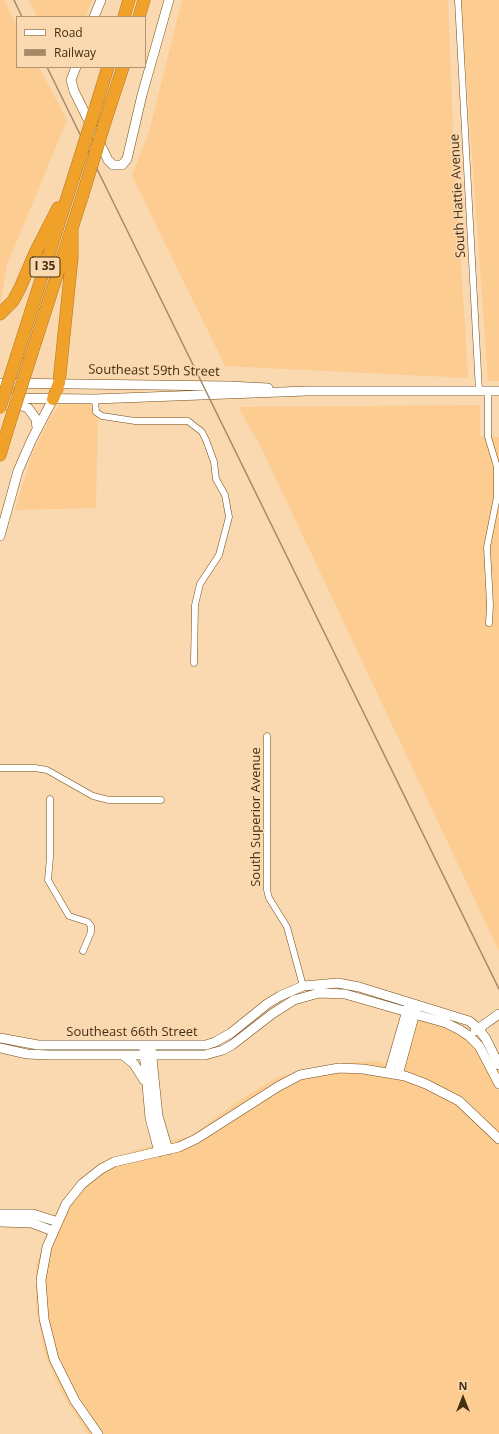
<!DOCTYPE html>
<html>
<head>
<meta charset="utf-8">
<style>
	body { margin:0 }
	#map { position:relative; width:499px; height:1434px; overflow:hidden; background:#fad8b0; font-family:"Open Sans",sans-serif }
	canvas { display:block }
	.legend { position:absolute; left:16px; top:16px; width:130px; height:52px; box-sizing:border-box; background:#fad8b0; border:1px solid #b29471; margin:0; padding:5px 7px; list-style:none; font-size:12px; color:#452f12 }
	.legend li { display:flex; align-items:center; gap:8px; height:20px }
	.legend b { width:20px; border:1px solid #b29471 }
	.north { position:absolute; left:443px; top:1378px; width:40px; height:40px; -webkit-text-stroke:3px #fad8b0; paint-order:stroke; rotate:0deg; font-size:11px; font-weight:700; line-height:16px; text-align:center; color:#452f12 }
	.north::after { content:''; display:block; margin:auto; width:14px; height:18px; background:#452f12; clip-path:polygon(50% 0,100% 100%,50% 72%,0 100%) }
</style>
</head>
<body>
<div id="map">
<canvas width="499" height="1434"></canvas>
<ul class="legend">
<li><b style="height:5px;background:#fff"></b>Road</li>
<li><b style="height:5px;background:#a68967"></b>Railway</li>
</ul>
<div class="north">N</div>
</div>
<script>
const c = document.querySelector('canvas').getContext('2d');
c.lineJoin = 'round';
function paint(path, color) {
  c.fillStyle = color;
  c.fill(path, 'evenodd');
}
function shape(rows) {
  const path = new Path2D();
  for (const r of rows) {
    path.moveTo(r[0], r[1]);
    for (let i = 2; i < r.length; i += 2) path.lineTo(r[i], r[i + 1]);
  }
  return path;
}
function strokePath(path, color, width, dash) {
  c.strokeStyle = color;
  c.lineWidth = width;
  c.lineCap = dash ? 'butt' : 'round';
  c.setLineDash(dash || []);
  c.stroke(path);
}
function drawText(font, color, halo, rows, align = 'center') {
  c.font = font + ' "Open Sans",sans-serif';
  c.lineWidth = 3;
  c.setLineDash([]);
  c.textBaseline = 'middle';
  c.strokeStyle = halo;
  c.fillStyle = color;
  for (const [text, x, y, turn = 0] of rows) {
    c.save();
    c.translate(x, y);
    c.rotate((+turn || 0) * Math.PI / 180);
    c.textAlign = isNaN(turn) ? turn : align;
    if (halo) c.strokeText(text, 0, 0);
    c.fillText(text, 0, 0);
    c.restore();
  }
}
const built = shape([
	[0,0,4,0,17,25,17,67,39,67,67,120,7,265,0,305],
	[29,0,92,0,86,17,37,17],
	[182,0,448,0,453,128,468,378,225,366,132,176,150,128],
	[461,0,499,0,499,381,488,381],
	[98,403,96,508,15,510,32,454,50,418,59,405],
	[480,405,480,437,499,437,499,951,259,443,238,407],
	[400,1016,438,1024,464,1036,474,1047,486,1065,499,1091,499,1434,88,1434,61,1392,44,1351,36,1306,36,1265,54,1216,73,1189,98,1164,136,1150,191,1136,240,1100,278,1077,337,1064,376,1061,386,1064]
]);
const street = shape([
	[458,0,479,391],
	[488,391,488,437,497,467,497,497,487,547,490,605,489,623],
	[95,399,96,412,102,416,135,421,188,421,202,432,206,440,214,462,216,479,225,495,229,517,219,555,200,584,195,605,194,663],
	[267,736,267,890,269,898,287,927,303,986],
	[0,768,35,768,47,770,93,796,109,800,161,800],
	[50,799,50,857,48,880,69,916,88,922,91,926,91,932,83,951]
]);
const secondary = shape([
	[94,17,101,0],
	[76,67,71,80,74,91,108,160,113,165,122,165,127,159,142,95,169,0],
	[0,383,229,386,268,388],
	[0,398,95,399,307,391,499,391],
	[0,405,22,406,28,408,36,419,37,428],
	[0,536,18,471,32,439,53,399],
	[475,1031,499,1014],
	[0,1038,38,1045,206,1045,215,1042,231,1033,267,1004,280,996,303,986,338,983,359,987,469,1021,478,1028,486,1039,499,1065],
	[0,1048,27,1054,49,1055,205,1055,223,1050,232,1045,272,1014,294,1000,319,993,345,994,446,1023,460,1030,469,1036,479,1046,499,1084],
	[151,1049,158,1116,168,1150],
	[144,1051,150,1118,159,1152],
	[123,1055,134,1064,144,1080],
	[389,1073,408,1007],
	[398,1075,416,1009],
	[0,1214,33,1214,58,1222],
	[0,1222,32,1223,53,1231],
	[98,1434,75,1401,54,1359,44,1319,41,1280,47,1247,66,1204,82,1184,101,1169,114,1162,179,1147,196,1139,279,1086,300,1075,339,1068,363,1069,405,1076,426,1084,459,1101,499,1139]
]);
const highway = shape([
	[124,17,129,0],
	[139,17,144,0],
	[97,103,108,67],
	[105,122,123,67],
	[0,314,13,301,20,288,35,253,58,208],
	[17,355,73,179],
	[30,359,82,197],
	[53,399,59,383,72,257,72,228],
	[0,455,9,425]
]);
const rail = shape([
	[14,0,22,17],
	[47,67,499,989]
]);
const highwayBridge = shape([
	[73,179,97,103],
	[82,197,105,122],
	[0,408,17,355],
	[9,425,30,359]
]);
const shields = [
	[45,267,30]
];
const shieldNames = [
	["I 35",45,267]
];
const streetNames = [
	["South Hattie Avenue",458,196,-93],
	["Southeast 59th Street",154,371,1],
	["South Superior Avenue",256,817,-90],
	["Southeast 66th Street",132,1032]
];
paint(built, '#fdcc91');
strokePath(street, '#744d16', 7);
strokePath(secondary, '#744d16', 10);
strokePath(highway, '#b47921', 13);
strokePath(street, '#fff', 6);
strokePath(secondary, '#fff', 9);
strokePath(highway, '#f0a129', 12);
strokePath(rail, '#a68967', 1.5);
strokePath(highwayBridge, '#b47921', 13, []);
strokePath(highwayBridge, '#f0a129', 12);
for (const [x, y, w] of shields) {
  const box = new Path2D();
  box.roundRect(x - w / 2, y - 10, w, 20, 3);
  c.fillStyle = '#fad8b0';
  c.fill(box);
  strokePath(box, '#452f12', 1);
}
drawText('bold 12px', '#452f12', null, shieldNames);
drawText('13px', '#452f12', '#fad8b0', streetNames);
</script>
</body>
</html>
